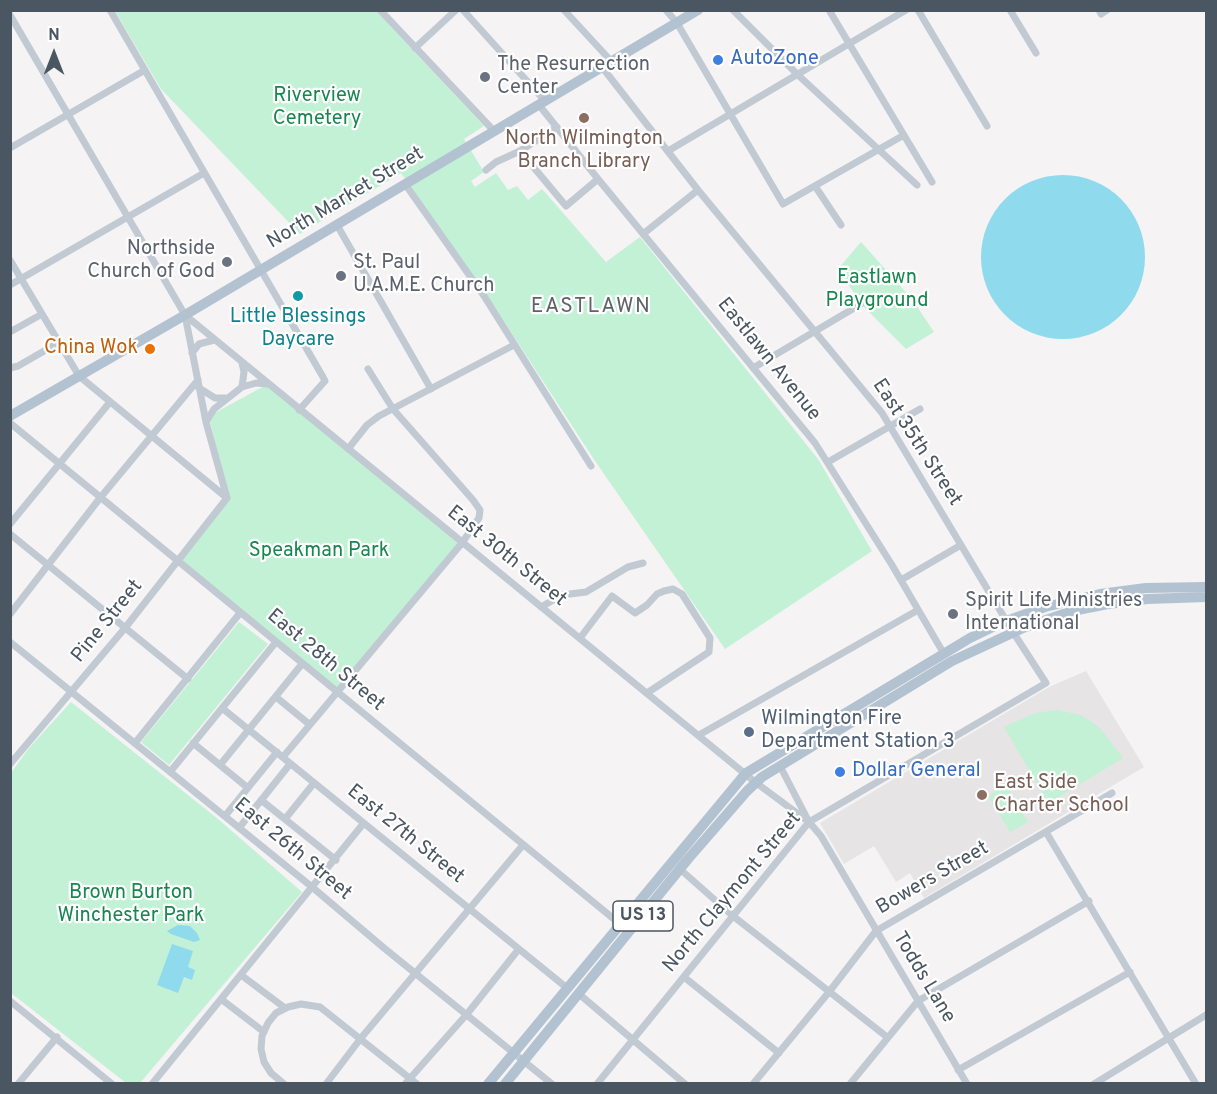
<!DOCTYPE html>
<html>
<head>
<meta charset="utf-8">
<style>
	body { margin:0 }
	#map { position:relative; width:1217px; height:1094px; overflow:hidden; background:#f5f3f3; font-family:Overpass,sans-serif }
	canvas { display:block }
	.frame { position:absolute; inset:0; border:12px solid #4a5661; pointer-events:none }
	.north { position:absolute; left:24px; top:24px; width:60px; height:60px; -webkit-text-stroke:4px #fff; paint-order:stroke; rotate:0deg; font-size:16px; font-weight:700; line-height:24px; text-align:center; color:#4a5661 }
	.north::after { content:''; display:block; margin:auto; width:21px; height:27px; background:#4a5661; clip-path:polygon(50% 0,100% 100%,50% 72%,0 100%) }
</style>
</head>
<body>
<div id="map">
<canvas width="1217" height="1094"></canvas>
<div class="frame"></div>
<div class="north">N</div>
</div>
<script>
const c = document.querySelector('canvas').getContext('2d');
c.lineJoin = 'round';
function paint(path, color) {
  c.fillStyle = color;
  c.fill(path, 'evenodd');
}
function shape(rows) {
  const path = new Path2D();
  for (const r of rows) {
    if (r.length === 3) {
      path.moveTo(r[0] + r[2], r[1]);
      path.arc(r[0], r[1], r[2], 0, 2 * Math.PI);
      continue;
    }
    path.moveTo(r[0], r[1]);
    for (let i = 2; i < r.length; i += 2) path.lineTo(r[i], r[i + 1]);
  }
  return path;
}
function strokePath(path, color, width, dash) {
  c.strokeStyle = color;
  c.lineWidth = width;
  c.lineCap = dash ? 'butt' : 'round';
  c.setLineDash(dash || []);
  c.stroke(path);
}
function drawText(font, color, halo, rows, align = 'center') {
  c.font = font + ' Overpass,sans-serif';
  c.lineWidth = 4.5;
  c.setLineDash([]);
  c.textBaseline = 'middle';
  c.strokeStyle = halo;
  c.fillStyle = color;
  for (const [text, x, y, turn = 0] of rows) {
    c.save();
    c.translate(x, y);
    c.rotate((+turn || 0) * Math.PI / 180);
    c.textAlign = isNaN(turn) ? turn : align;
    if (halo) c.strokeText(text, 0, 0);
    c.fillText(text, 0, 0);
    c.restore();
  }
}
const education = shape([
	[1086,671,1144,767,924,898,910,873,896,882,874,846,844,864,820,823,1049,687]
]);
const green = shape([
	[115,11,376,11,484,126,464,139,484,172,471,181,475,187,496,173,508,190,517,186,528,200,542,189,606,262,640,237,818,459,872,551,725,649,595,461,496,309,401,173,300,234,161,89],
	[861,242,912,299,934,332,906,349,862,305,838,269],
	[268,384,462,543,336,692,177,562,227,498,209,416],
	[239,622,268,644,169,765,141,742],
	[71,702,218,819,302,892,140,1083,126,1083,11,993,11,773,29,748],
	[1057,710,1081,715,1099,727,1123,758,1052,801,1046,799,1004,727,1035,713],
	[1006,785,1013,796,1001,804,1014,797,1028,822,1010,832,988,796]
]);
const water = shape([
	[1063,257,82],
	[178,925,190,926,197,933,200,940,194,942,171,934,167,931],
	[172,944,193,951,188,967,195,970,192,980,184,977,178,993,157,985]
]);
const minor = shape([
	[110,10,323,377,325,381,299,410],
	[380,10,494,131],
	[463,10,545,101],
	[564,10,612,62],
	[666,10,677,23,783,204,904,135],
	[733,10,798,75,917,185],
	[829,10,932,182],
	[918,10,987,126],
	[1010,10,1036,53],
	[1099,10,1101,14,1107,10],
	[10,15,185,315,206,422,227,498],
	[415,48,456,10],
	[539,105,598,179,815,443,892,565,944,654],
	[10,148,145,70],
	[520,151,566,206,598,179],
	[668,151,906,10],
	[486,170,496,162,520,151,557,127],
	[405,184,484,296,591,466],
	[815,186,841,225],
	[337,225,431,389],
	[643,234,698,190],
	[10,260,79,376,227,498],
	[10,285,204,173],
	[185,315,755,782,809,822],
	[10,332,42,314],
	[192,353,199,344,214,340],
	[242,363,244,372,242,387],
	[10,368,18,366,58,343],
	[753,368,861,304],
	[199,388,215,398,225,398],
	[206,422,214,409,242,387,256,383,268,384],
	[10,423,620,924],
	[348,449,367,425,379,416,514,345],
	[828,462,920,409],
	[10,524,110,402],
	[10,534,188,679],
	[901,580,961,545],
	[541,607,562,595,586,592,628,567,643,563],
	[10,614,100,498,198,380],
	[580,638,612,596,635,613,647,605,657,594,664,591,673,589,682,594,710,638,709,652,647,693],
	[10,642,312,887,384,948,552,1084],
	[276,697,309,724],
	[222,708,567,988],
	[699,735,918,610],
	[135,743,240,613],
	[193,743,248,788],
	[283,757,462,543,479,518,480,510,473,500,393,409,368,369],
	[10,764,125,628,227,498],
	[220,765,302,664],
	[780,766,809,822,821,836,967,1084],
	[170,772,276,642],
	[261,800,336,860],
	[225,816,277,752],
	[285,819,314,783],
	[239,828,290,764],
	[1046,832,1196,1084],
	[681,870,733,916,887,1037],
	[241,975,285,1008],
	[684,977,779,1053],
	[579,994,685,1084],
	[221,999,264,1032],
	[10,1001,112,1084],
	[958,1070,1130,972],
	[18,1084,57,1037],
	[152,1084,363,824],
	[284,1084,271,1073,264,1062,261,1049,262,1036,268,1023,276,1013,288,1007,301,1004,320,1007,417,1084],
	[326,1084,361,1038,523,845],
	[405,1084,467,1014,518,950],
	[597,1084,809,822,1046,683,1013,632,882,413,698,190,602,67],
	[753,1084,829,992,876,931,1112,793],
	[850,1084,918,1001,1089,901],
	[1094,1084,1206,1015]
]);
const primary = shape([
	[10,416,185,315,698,10],
	[488,1084,746,773,970,638,1001,623,1045,607,1100,594,1146,588,1206,587],
	[505,1084,688,859,747,791,762,777,952,661,1023,628,1072,611,1108,604,1147,599,1206,597]
]);
const markers = [
	[718,60,6,"#3f7fe0"],
	[485,77,6,"#6b7280"],
	[584,118,6,"#8d6e63"],
	[227,262,6,"#6b7280"],
	[341,276,6,"#6b7280"],
	[298,296,6,"#0f9aa8"],
	[150,349,6,"#e8710a"],
	[953,614,6,"#6b7280"],
	[749,732,6,"#5c6f8a"],
	[840,772,6,"#3f7fe0"],
	[982,795,6,"#8d6e63"]
];
const shields = [
	[643,916,60]
];
const shieldNames = [
	["US 13",643,916]
];
const shopNames = [
	["AutoZone",730,60],
	["Dollar General",852,772]
];
const worshipNames = [
	["The Resurrection",497,66],
	["Center",497,89],
	["Northside",215,250,"right"],
	["Church of God",215,273,"right"],
	["St. Paul",353,264],
	["U.A.M.E. Church",353,287],
	["Spirit Life Ministries",965,602],
	["International",965,625]
];
const parkNames = [
	["Riverview",317,97],
	["Cemetery",317,120],
	["Eastlawn",877,279],
	["Playground",877,302],
	["Speakman Park",319,552],
	["Brown Burton",131,894],
	["Winchester Park",131,917]
];
const educationNames = [
	["North Wilmington",584,140],
	["Branch Library",584,163],
	["East Side",994,784,"left"],
	["Charter School",994,807,"left"]
];
const streetNames = [
	["North Market Street",346,199,-31],
	["Eastlawn Avenue",768,360,51],
	["East 35th Street",916,443,57],
	["East 30th Street",506,557,39],
	["Pine Street",108,622,-51],
	["East 28th Street",325,661,40],
	["East 27th Street",405,835,39],
	["East 26th Street",292,850,40],
	["Bowers Street",933,879,-30],
	["North Claymont Street",733,893,-50],
	["Todds Lane",923,978,59]
];
const cultureNames = [
	["Little Blessings",298,318],
	["Daycare",298,341]
];
const foodNames = [
	["China Wok",138,349]
];
const serviceNames = [
	["Wilmington Fire",761,720],
	["Department Station 3",761,743]
];
const neighbourhoodNames = [
	["EASTLAWN",591,308]
];
paint(education, '#e6e4e5');
paint(green, '#c3f1d5');
paint(water, '#90daee');
strokePath(minor, '#c1cad2', 7);
strokePath(primary, '#b3c2d1', 10);
for (const [x, y, r, color] of markers) {
  const dot = new Path2D();
  dot.arc(x, y, r, 0, 2 * Math.PI);
  c.fillStyle = color;
  c.fill(dot);
  strokePath(dot, '#fff', 2);
}
for (const [x, y, w] of shields) {
  const box = new Path2D();
  box.roundRect(x - w / 2, y - 15, w, 30, 4.5);
  c.fillStyle = '#fff';
  c.fill(box);
  strokePath(box, '#4a5661', 1.5);
}
drawText('bold 18px', '#4a5661', null, shieldNames);
drawText('20px', '#366cbe', '#fff', shopNames, 'left');
drawText('20px', '#5b616d', '#fff', worshipNames, 'left');
drawText('20px', '#17864f', '#fff', parkNames);
drawText('20px', '#785e54', '#fff', educationNames);
drawText('20px', '#4a5661', '#fff', streetNames);
drawText('20px', '#0d838f', '#fff', cultureNames);
drawText('20px', '#c56008', '#fff', foodNames, 'right');
drawText('20px', '#4e5e75', '#fff', serviceNames, 'left');
c.letterSpacing = '1.5px';
drawText('21px', '#5f6368', '#fff', neighbourhoodNames);
c.letterSpacing = '0px';
</script>
</body>
</html>
